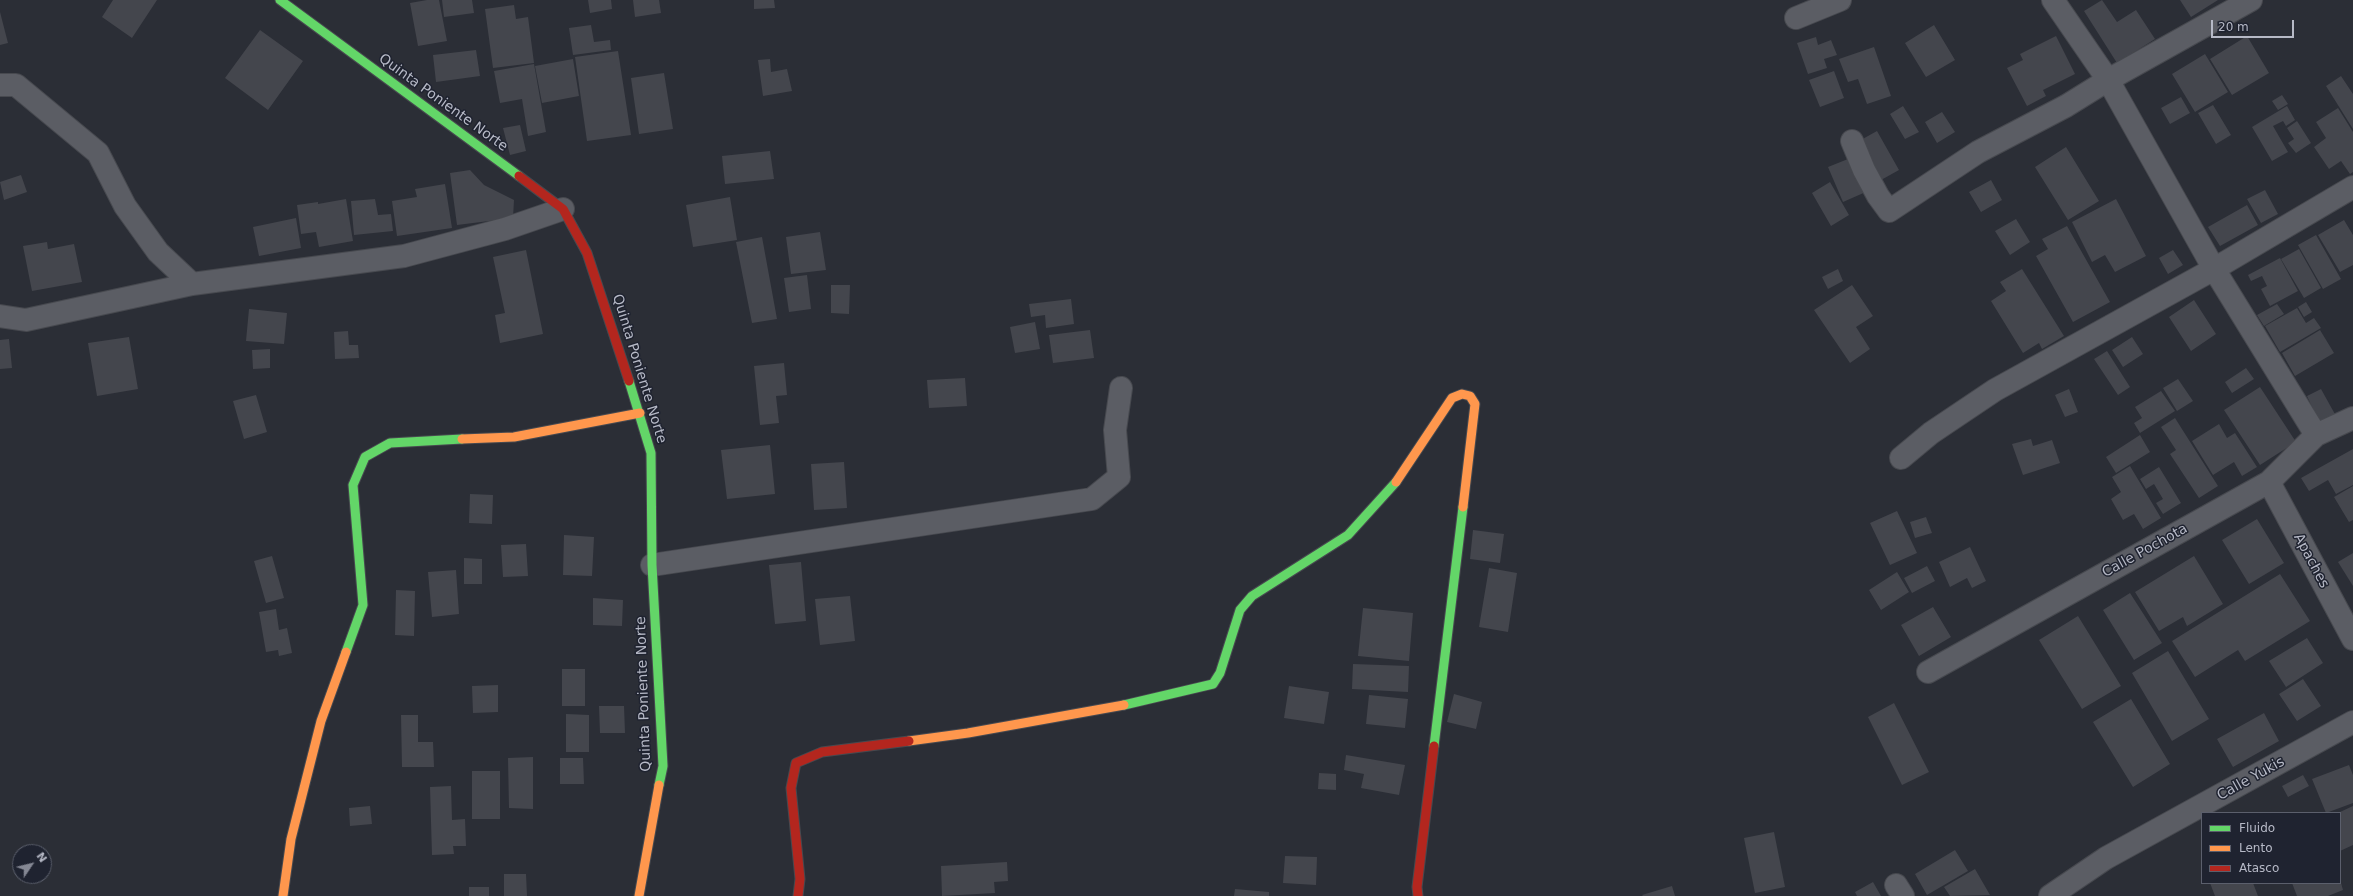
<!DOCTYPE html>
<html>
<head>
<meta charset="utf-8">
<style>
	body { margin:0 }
	#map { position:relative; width:2353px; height:896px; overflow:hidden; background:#2b2e36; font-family:"DejaVu Sans",sans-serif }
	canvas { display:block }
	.legend { position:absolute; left:2201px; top:812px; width:140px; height:72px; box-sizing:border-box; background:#1f2330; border:1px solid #5b5f6c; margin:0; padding:5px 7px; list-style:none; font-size:12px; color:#b6b9c6 }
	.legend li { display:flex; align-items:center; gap:8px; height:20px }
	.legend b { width:20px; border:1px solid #5b5f6c }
	.north { position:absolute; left:12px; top:844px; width:40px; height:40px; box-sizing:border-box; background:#1f2330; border:1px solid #5b5f6c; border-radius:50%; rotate:55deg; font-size:11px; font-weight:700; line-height:16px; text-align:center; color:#b6b9c6 }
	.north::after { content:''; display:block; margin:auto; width:14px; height:18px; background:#858894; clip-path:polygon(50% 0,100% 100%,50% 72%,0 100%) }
	.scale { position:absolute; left:2211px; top:20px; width:83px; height:18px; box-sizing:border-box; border:2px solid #b6b9c6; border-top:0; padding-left:5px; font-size:12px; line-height:14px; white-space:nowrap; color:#b6b9c6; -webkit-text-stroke:3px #1f2330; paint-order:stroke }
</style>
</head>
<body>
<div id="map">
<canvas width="2353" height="896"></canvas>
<ul class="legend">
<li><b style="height:5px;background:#63d668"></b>Fluido</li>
<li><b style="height:5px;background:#ff974d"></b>Lento</li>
<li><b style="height:5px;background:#b3261e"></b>Atasco</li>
</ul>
<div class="north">N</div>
<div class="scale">20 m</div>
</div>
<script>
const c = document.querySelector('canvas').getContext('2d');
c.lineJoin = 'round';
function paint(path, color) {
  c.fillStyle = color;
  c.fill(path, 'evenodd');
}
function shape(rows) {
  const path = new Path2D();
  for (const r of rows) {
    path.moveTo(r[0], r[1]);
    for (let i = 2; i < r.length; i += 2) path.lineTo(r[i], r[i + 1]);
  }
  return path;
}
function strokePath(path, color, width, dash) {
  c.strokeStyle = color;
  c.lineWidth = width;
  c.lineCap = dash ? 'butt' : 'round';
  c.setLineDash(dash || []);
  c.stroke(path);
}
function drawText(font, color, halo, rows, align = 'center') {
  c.font = font + ' "DejaVu Sans",sans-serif';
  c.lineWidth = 3;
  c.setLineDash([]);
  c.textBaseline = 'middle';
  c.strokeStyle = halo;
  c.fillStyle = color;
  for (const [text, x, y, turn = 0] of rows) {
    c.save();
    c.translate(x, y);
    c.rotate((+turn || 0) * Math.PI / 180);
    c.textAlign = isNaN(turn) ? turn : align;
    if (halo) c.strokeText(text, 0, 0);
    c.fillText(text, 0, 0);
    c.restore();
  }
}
const building = shape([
	[113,0,157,0,132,38,102,17],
	[427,0,439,0,447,41,418,46,410,3],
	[442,0,472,0,474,13,444,17],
	[588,0,611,0,612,9,590,13],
	[633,0,659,0,661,13,635,17],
	[754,0,774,0,775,8,754,9],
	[2102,0,2117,22,2136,10,2155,39,2117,63,2084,11],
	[2180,0,2218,0,2191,17],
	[514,5,516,19,528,17,534,63,493,68,485,9],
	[0,12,8,43,0,45],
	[591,25,594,42,610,40,611,50,573,55,569,28],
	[1934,25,1955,60,1926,77,1905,43],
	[260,30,303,61,268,110,225,78],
	[2056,36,2075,74,2043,90,2046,96,2027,106,2007,68,2023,60,2020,54],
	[2247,36,2269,73,2232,95,2210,59],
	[1816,37,1818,45,1831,40,1837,55,1824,59,1827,68,1808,74,1797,43],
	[1874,47,1891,96,1867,104,1858,79,1848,82,1839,59],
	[476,50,480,76,436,82,433,55],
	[618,51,631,135,587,141,575,57],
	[2205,54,2228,92,2195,112,2172,74],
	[573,59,579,96,542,103,535,66],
	[770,59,771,72,787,69,792,91,763,96,758,60],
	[534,64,546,132,528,136,522,99,500,103,494,71],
	[1834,71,1844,98,1820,107,1809,80],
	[664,73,673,129,639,134,631,78],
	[2341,76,2353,94,2353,129,2326,86],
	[2282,95,2288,104,2278,110,2272,101],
	[2181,97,2190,113,2170,124,2161,108],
	[2213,105,2231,135,2216,144,2198,113],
	[1903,106,1919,132,1905,139,1890,114],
	[2287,106,2295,120,2286,126,2283,121,2273,126,2288,152,2272,161,2252,127],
	[2338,108,2353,132,2353,172,2350,174,2341,161,2329,169,2314,147,2326,138,2316,122],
	[1942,112,1955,132,1937,143,1925,122],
	[2297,121,2311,143,2296,153,2288,143,2294,139,2287,128],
	[520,125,526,151,510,155,503,128],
	[1877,131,1899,170,1881,180,1859,141],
	[2066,147,2099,201,2068,220,2035,167],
	[770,151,774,179,725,184,722,156],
	[1853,157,1868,191,1843,202,1828,167],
	[470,170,484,185,514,200,513,218,457,225,450,173],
	[21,175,27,192,4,200,0,182],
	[1991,180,2002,200,1981,212,1969,192],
	[1830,182,1849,215,1831,226,1812,193],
	[445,184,452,228,397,236,392,201,417,197,415,189],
	[2265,190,2278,214,2261,223,2247,199],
	[730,197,737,240,693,247,686,205],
	[346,199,353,241,319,247,316,232,301,234,297,205,318,202,318,204],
	[375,199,378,215,391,214,393,231,354,235,351,201],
	[2116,199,2146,256,2115,272,2105,255,2092,262,2072,222],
	[2247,205,2258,225,2220,246,2208,227],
	[296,218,301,248,259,256,253,227],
	[2016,219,2030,242,2010,255,1995,231],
	[2344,220,2353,235,2353,265,2340,272,2318,235],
	[2067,226,2110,302,2073,322,2036,256,2048,249,2042,239],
	[820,232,826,270,791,274,786,237],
	[2316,235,2341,279,2323,289,2298,245],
	[762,237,777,319,752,323,736,242],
	[47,242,48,249,74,244,82,282,32,291,23,246],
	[2299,249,2321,288,2304,298,2281,259],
	[526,250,543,334,500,343,495,315,505,313,493,257],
	[2173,250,2183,265,2168,274,2159,258],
	[2280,258,2298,291,2270,306,2261,289,2267,286,2262,276,2251,281,2248,275],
	[1838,269,1843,281,1828,289,1822,277],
	[2022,269,2064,336,2042,349,2039,343,2023,353,1991,301,2006,291,2000,282],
	[807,275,811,309,789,312,784,278],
	[831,285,850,285,849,314,831,313],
	[1852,285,1873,316,1856,327,1870,349,1850,363,1814,310],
	[1071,299,1074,324,1046,328,1045,315,1031,317,1029,304],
	[2194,300,2216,334,2191,351,2169,317],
	[2306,302,2312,312,2304,317,2298,307],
	[2277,304,2284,314,2264,326,2257,315],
	[2297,308,2306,323,2314,318,2321,328,2280,352,2265,326],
	[249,309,287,313,284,344,246,341],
	[1035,322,1040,349,1015,353,1010,327],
	[1090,330,1094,358,1053,363,1049,335],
	[2320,330,2334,353,2295,376,2282,353],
	[348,331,349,345,358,345,359,358,335,359,334,332],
	[129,337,138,389,97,396,88,343],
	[2132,337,2143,354,2123,367,2112,350],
	[9,339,12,368,0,369,0,340],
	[270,349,270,368,253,369,252,350],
	[2107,351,2130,387,2118,395,2094,359],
	[784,363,787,395,776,396,779,423,760,425,754,366],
	[2246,368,2254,379,2232,393,2225,382],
	[965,378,967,406,929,408,927,380],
	[2178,379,2193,401,2177,411,2163,388],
	[2260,387,2296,442,2260,465,2224,410],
	[2069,389,2078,412,2065,417,2055,395],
	[2321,389,2336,416,2320,424,2307,396],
	[2161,391,2175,411,2140,433,2134,423,2142,418,2135,407],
	[256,395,267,432,244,439,233,401],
	[2175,418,2218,486,2199,498,2170,454,2176,450,2161,427],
	[2219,424,2227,438,2235,433,2257,467,2242,476,2234,462,2213,475,2192,441],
	[2140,435,2150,452,2116,473,2106,457],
	[2031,439,2033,446,2052,440,2060,463,2023,475,2012,444],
	[770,445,775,494,727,499,721,450],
	[2353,449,2353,485,2336,494,2328,480,2309,491,2301,478],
	[844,462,847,508,814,510,811,464],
	[2130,466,2161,518,2143,529,2134,514,2123,520,2111,499,2121,492,2112,477],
	[2159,467,2181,503,2163,514,2156,503,2163,499,2154,484,2146,489,2140,479],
	[2353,486,2353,520,2349,522,2334,497],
	[470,494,493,495,492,524,469,523],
	[1897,511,1917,553,1890,565,1870,523],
	[1926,517,1932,533,1915,538,1910,522],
	[2257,519,2284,563,2249,584,2222,540],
	[1473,530,1504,534,1500,563,1470,559],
	[564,535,594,537,592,576,563,575],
	[526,544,528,576,503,577,501,545],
	[1970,547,1986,581,1972,588,1967,578,1950,587,1939,562],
	[2353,553,2353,586,2338,562],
	[272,556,284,598,266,603,254,561],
	[2194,556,2223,604,2187,626,2183,617,2159,631,2135,592],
	[464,558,482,559,482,584,464,584],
	[801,562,806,621,775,624,769,565],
	[1927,566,1935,581,1912,593,1904,578],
	[1489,568,1517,573,1508,632,1479,627],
	[456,570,459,614,432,617,428,572],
	[1897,572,1909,592,1881,610,1869,590],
	[2280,574,2310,621,2245,661,2238,650,2195,677,2172,641],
	[396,590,415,591,414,636,395,635],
	[2130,593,2162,643,2134,660,2103,610],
	[850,596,855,641,820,645,815,599],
	[593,598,623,600,622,626,593,625],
	[1933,607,1951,637,1919,656,1901,625],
	[1363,608,1413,613,1409,661,1358,656],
	[276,609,279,630,287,628,292,653,279,656,278,650,266,652,259,612],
	[2078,616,2121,686,2082,709,2039,640],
	[2307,638,2323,663,2286,687,2269,661],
	[2168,651,2209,719,2172,741,2132,673],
	[1353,664,1409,666,1408,692,1352,689],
	[562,669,585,669,585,706,562,706],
	[2303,679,2321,706,2297,721,2279,694],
	[498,685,498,712,473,713,472,686],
	[1289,686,1329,692,1324,724,1284,718],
	[1454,694,1482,702,1476,729,1447,722],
	[1369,695,1408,699,1405,728,1366,724],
	[2131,699,2170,764,2133,787,2093,722],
	[1894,703,1929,772,1902,785,1868,717],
	[599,706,624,706,625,733,600,733],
	[2264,713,2279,741,2233,767,2217,739],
	[566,714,589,715,589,752,566,752],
	[401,715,418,715,418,742,433,742,434,767,402,767],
	[1346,755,1405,765,1399,795,1361,788,1364,774,1344,770],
	[533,757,533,809,509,808,508,758],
	[560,758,583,758,584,784,560,784],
	[2349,765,2353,775,2353,803,2326,813,2312,779],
	[472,771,500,771,500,819,472,819],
	[1319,773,1336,774,1336,790,1318,789],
	[2303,775,2309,786,2288,797,2282,786],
	[451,786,452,820,465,819,466,846,453,846,454,854,432,855,430,787],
	[370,806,372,824,350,826,349,808],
	[2353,806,2353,845,2340,851,2340,812],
	[1774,832,1785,887,1755,893,1744,838],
	[1955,850,1968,871,1927,895,1915,874],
	[1285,856,1317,857,1316,885,1283,883],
	[1007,862,1008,881,994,882,995,893,942,896,941,866],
	[1975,869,1990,895,1950,896,1944,887],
	[504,874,526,874,527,896,504,896],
	[1873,882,1881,896,1857,896,1855,892],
	[2210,883,2253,883,2258,896,2215,896],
	[2292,883,2341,883,2343,890,2328,896,2297,896],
	[1672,886,1675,896,1643,896,1642,895],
	[469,887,489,887,489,896,469,896],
	[1235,889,1269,892,1269,896,1234,896]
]);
const street = shape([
	[2053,0,2108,80,2214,269,2316,435],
	[1796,18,1840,0],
	[0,85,16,85,98,153,125,206,158,252,192,284],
	[1852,141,1864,170,1878,196,1889,211,1978,152,2066,106,2108,80,2251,0],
	[0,316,26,320,192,284,404,256,505,229,563,209],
	[1901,458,1931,433,1995,390,2214,269,2353,187],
	[2269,482,2353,639],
	[652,565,1092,499,1119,477,1115,430,1121,388],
	[1928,672,2269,482,2316,435,2353,418],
	[1896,885,1903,896],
	[2050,896,2106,858,2353,722]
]);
const fast = shape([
	[280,0,519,176],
	[629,381,651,453,652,565,663,766,659,785],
	[346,652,363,605,353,485,365,457,390,443,462,439],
	[1124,705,1213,684,1220,673,1240,610,1252,596,1348,535,1396,482],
	[1434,746,1463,507]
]);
const slow = shape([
	[462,439,514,437,640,413],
	[1396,482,1452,398,1462,394,1470,396,1475,404,1463,507],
	[909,741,968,733,1124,705],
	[283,896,291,839,321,721,346,652],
	[639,896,659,785]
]);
const jam = shape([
	[519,176,563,209,587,253,629,381],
	[798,896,800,879,791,788,796,763,822,752,909,741],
	[1418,896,1417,887,1434,746]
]);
const streetNames = [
	["Quinta Poniente Norte",443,103,36],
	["Quinta Poniente Norte",639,369,73],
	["Calle Pochota",2145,551,-29],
	["Apaches",2311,561,62],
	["Quinta Poniente Norte",644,694,-92],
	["Calle Yukis",2251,779,-29]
];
paint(building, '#44464d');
strokePath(street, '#47494f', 24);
strokePath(fast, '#47494f', 11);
strokePath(slow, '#47494f', 11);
strokePath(jam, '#47494f', 11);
strokePath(street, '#5b5d64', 22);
strokePath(fast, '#63d668', 9);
strokePath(slow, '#ff974d', 9);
strokePath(jam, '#b3261e', 9);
drawText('14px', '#b6b9c6', '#1f2330', streetNames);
</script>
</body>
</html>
